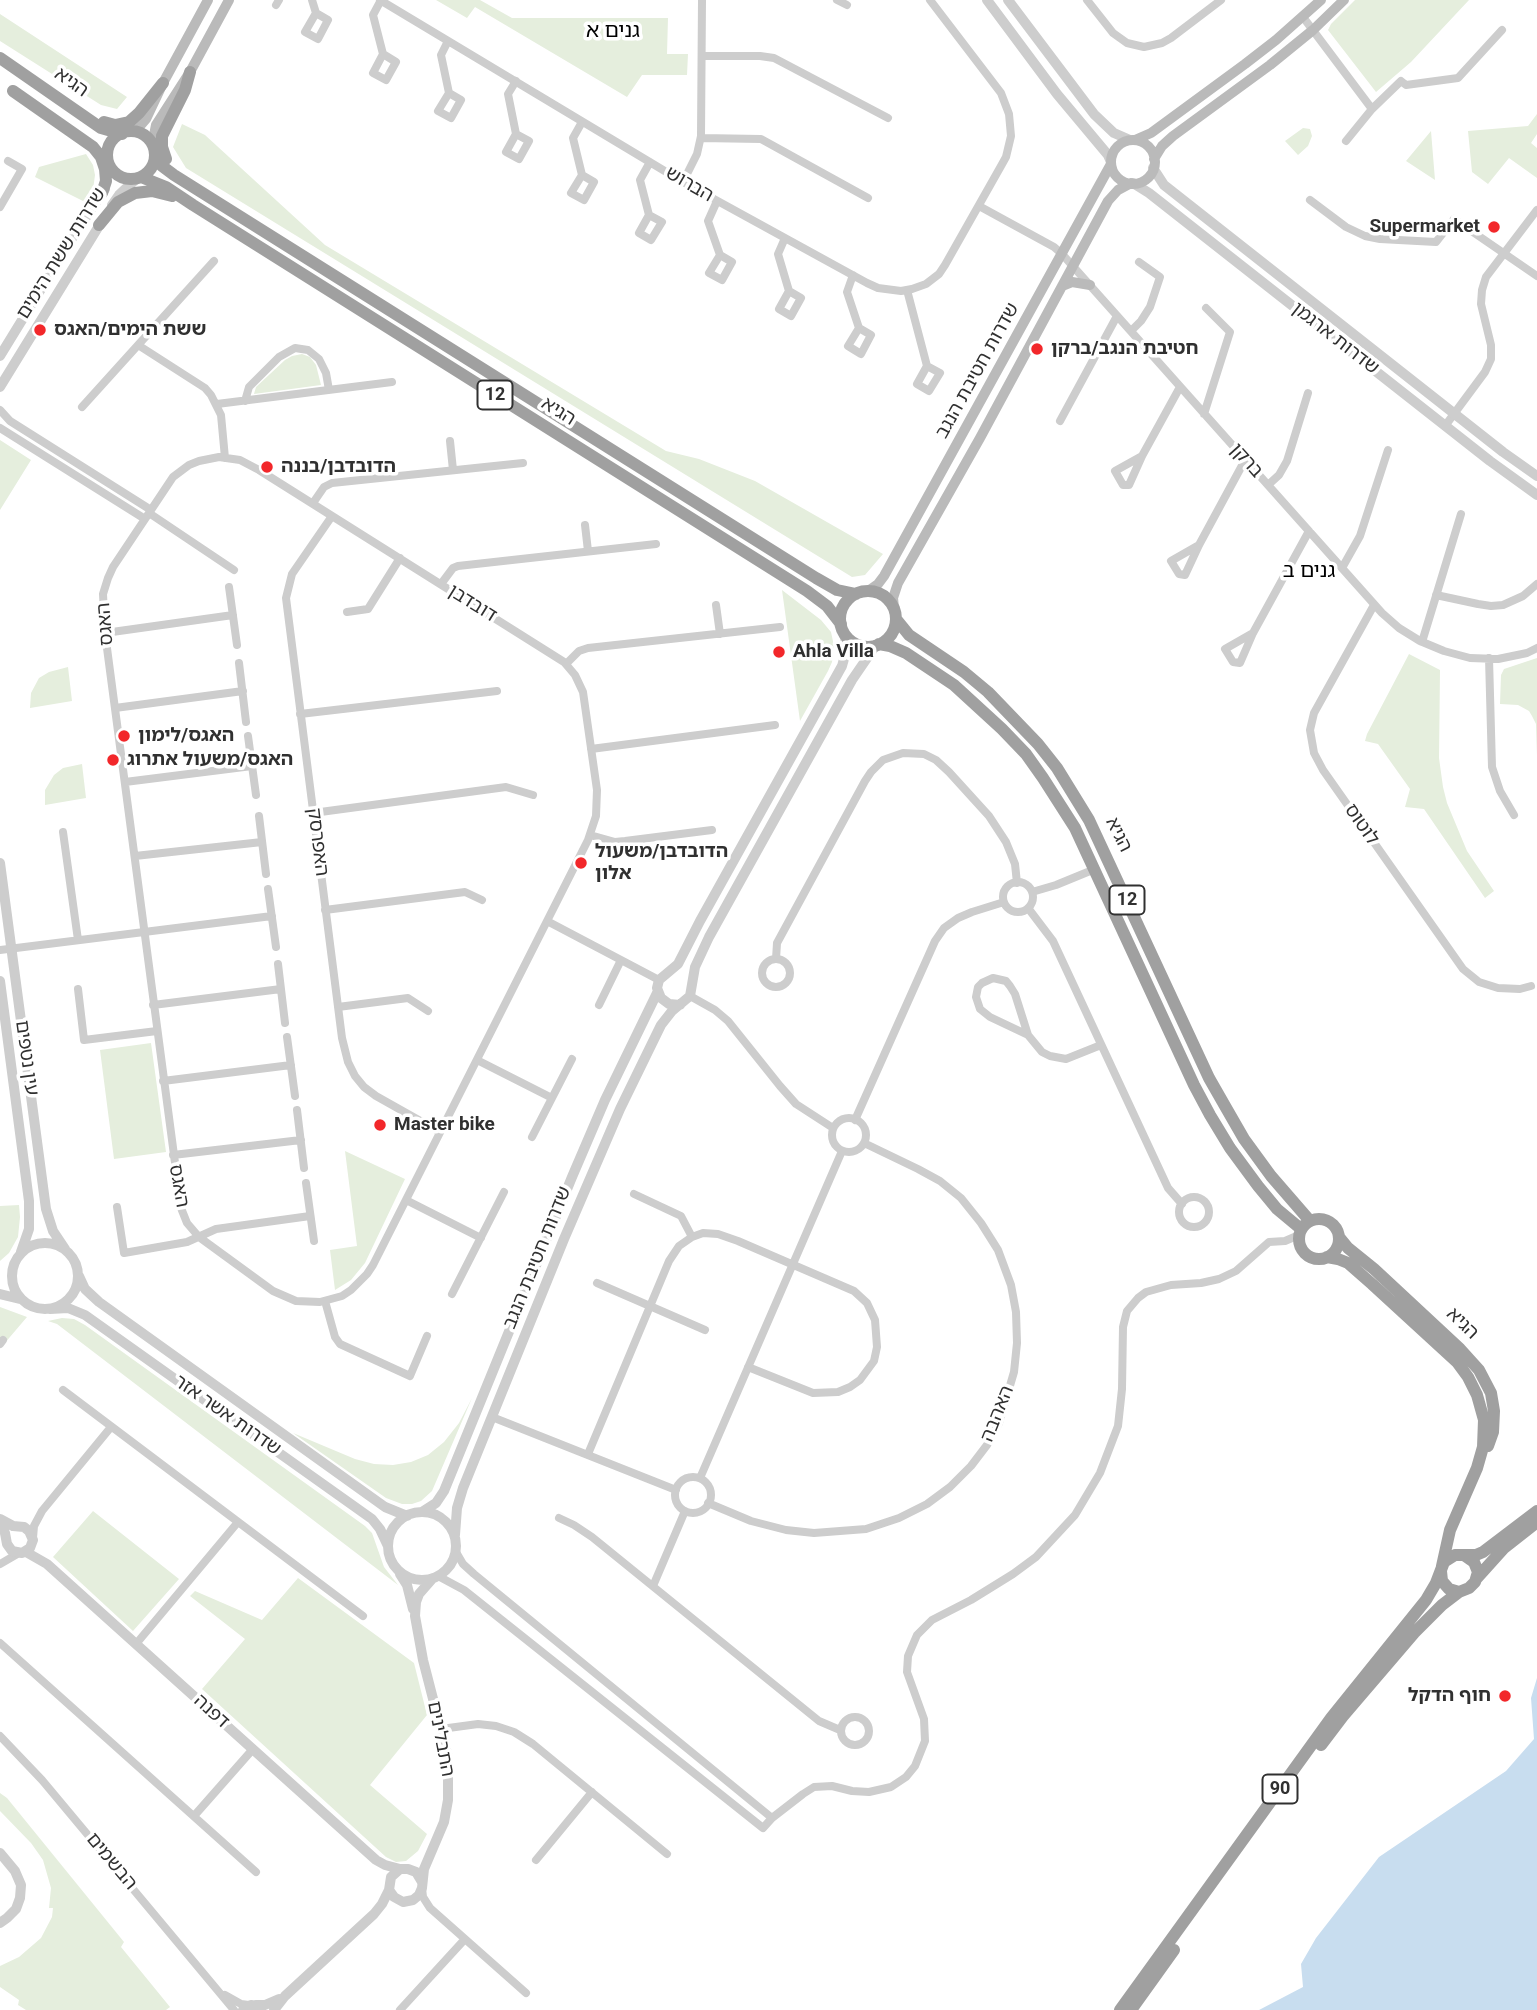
<!DOCTYPE html>
<html>
<head>
<meta charset="utf-8">
<style>
	body { margin:0 }
	canvas { display:block; background:#fff }
</style>
</head>
<body>
<canvas width="1537" height="2010"></canvas>
<script>
const c = document.querySelector('canvas').getContext('2d');
c.lineJoin = 'round';
function paint(path, color) {
  c.fillStyle = color;
  c.fill(path, 'evenodd');
}
function shape(rows) {
  const path = new Path2D();
  for (const r of rows) {
    if (r.length === 3) {
      path.moveTo(r[0] + r[2], r[1]);
      path.arc(r[0], r[1], r[2], 0, 2 * Math.PI);
      continue;
    }
    path.moveTo(r[0], r[1]);
    for (let i = 2; i < r.length; i += 2) path.lineTo(r[i], r[i + 1]);
  }
  return path;
}
function strokePath(path, color, width, dash) {
  c.strokeStyle = color;
  c.lineWidth = width;
  c.lineCap = dash ? 'butt' : 'round';
  c.setLineDash(dash || []);
  c.stroke(path);
}
function drawText(font, color, halo, rows, align = 'center') {
  c.font = font + ' Roboto,"Noto Sans Hebrew",sans-serif';
  c.lineWidth = 7;
  c.setLineDash([]);
  c.textBaseline = 'middle';
  c.strokeStyle = halo;
  c.fillStyle = color;
  for (const [text, x, y, turn = 0] of rows) {
    c.save();
    c.translate(x, y);
    c.rotate((+turn || 0) * Math.PI / 180);
    c.textAlign = isNaN(turn) ? turn : align;
    if (halo) c.strokeText(text, 0, 0);
    c.fillText(text, 0, 0);
    c.restore();
  }
}
const green = shape([
	[436,0,480,0,512,18,668,18,667,54,688,54,687,75,642,75,627,97,475,7,467,18],
	[1355,0,1469,0,1411,62,1376,92,1328,30,1331,24],
	[0,14,127,97,117,109,101,105,0,41],
	[1537,114,1537,134,1531,143,1537,148,1537,178,1509,158,1488,184,1472,172,1468,131,1528,126],
	[182,124,205,135,325,245,666,451,699,459,755,481,883,554,865,575,852,577,186,168,173,147],
	[1303,128,1310,129,1312,136,1308,146,1298,155,1285,141],
	[1431,131,1435,180,1406,161],
	[86,154,93,165,95,175,93,190,87,203,35,177,39,167],
	[302,354,310,357,316,365,321,385,254,394,256,387,285,360,292,356],
	[0,440,31,460,0,510],
	[782,590,821,620,831,632,834,646,832,662,828,671,800,721],
	[1409,654,1440,670,1439,758,1443,787,1447,803,1467,851,1494,891,1485,898,1424,809,1405,807,1410,789,1378,744,1365,741,1367,734],
	[1537,658,1537,756,1536,724,1532,716,1529,711,1518,705,1500,704,1501,675,1504,669],
	[68,667,72,701,30,708,31,693,39,678,49,672],
	[82,764,86,798,45,805,45,790,54,775,63,768],
	[151,1043,166,1152,114,1159,100,1050],
	[345,1151,405,1179,365,1263,351,1280,335,1290,330,1250,357,1246],
	[19,1205,20,1217,18,1237,9,1253,0,1261,0,1206],
	[0,1307,27,1317,4,1344,0,1341],
	[62,1318,74,1319,85,1325,365,1526,372,1533,384,1567,398,1585,57,1324,48,1321],
	[472,1398,432,1491,421,1501,412,1504,402,1504,386,1498,293,1433,355,1459,374,1464,393,1465,411,1462,428,1455,444,1442,459,1423],
	[93,1511,179,1579,133,1631,53,1557],
	[298,1578,414,1663,427,1715,370,1785,427,1834,418,1851,406,1861,396,1862,386,1857,202,1689,245,1639,190,1596,195,1591,262,1620],
	[0,1793,7,1798,124,1942,121,1947,170,2007,166,2010,26,2010,18,2005,19,2000,0,1987,0,1966,19,1957,41,1938,52,1917,53,1908,49,1908,51,1888,43,1860,31,1843,0,1811]
]);
const water = shape([
	[1537,1678,1537,2010,1259,2010,1303,1987,1301,1964,1316,1938,1379,1857,1506,1771,1534,1739,1531,1698]
]);
const minor = shape([
	[312,0,316,13,328,20,318,39,305,32,316,13],
	[380,0,683,182,867,283,878,288,901,291,912,289,926,284,939,274,945,265,1001,166,1006,157,1011,136,1009,114,1001,93,930,0],
	[381,0,373,15,383,54,373,73,386,80,396,62,383,54],
	[837,0,847,5],
	[1087,0,1113,33,1127,43,1144,47,1162,43,1171,38,1221,0],
	[276,5,279,0],
	[1303,17,1372,109],
	[448,41,441,55,449,93,438,111,451,118,461,100,449,93],
	[702,56,760,56,774,58,888,118],
	[516,81,508,94,516,134,506,152,519,159,529,141,516,134],
	[701,138,761,139,868,198],
	[1346,141,1372,109,1401,81,1406,85,1458,78,1502,30],
	[582,175,594,182,584,200,571,193,582,175,573,138,582,122],
	[683,182,697,154,701,136,702,0],
	[1310,200,1346,227,1365,236,1380,239,1436,242,1454,219,1537,276],
	[717,201,708,221,720,255,732,262,722,280,709,273,720,255],
	[979,206,1054,247,1062,254,1382,613,1399,628,1420,641,1444,651,1470,658,1498,659,1527,653,1537,648],
	[0,207,22,169,8,161],
	[649,215,662,222,651,240,639,233,649,215,640,180,650,162],
	[785,238,778,254,789,291,801,298,791,316,779,309,789,291],
	[853,275,847,292,859,328,871,335,861,354,848,346,859,328],
	[907,290,927,366,917,384,929,391,940,373,927,366],
	[1131,331,1141,321,1150,307,1160,277,1139,262],
	[138,345,205,388,211,395,221,415,225,458],
	[245,401,249,387,279,357,295,348,308,350,319,359,326,373,329,390],
	[217,404,392,382],
	[82,407,214,261],
	[0,410,10,421,151,510],
	[1204,414,1230,332,1206,308],
	[1060,421,1117,316],
	[1445,426,1485,372,1491,359,1491,345,1481,304,1482,290,1486,277,1537,210],
	[0,428,145,519],
	[450,441,453,470],
	[1142,456,1115,471,1123,485,1129,485,1142,456,1180,387],
	[219,457,240,460,259,470,564,662,575,675,583,692,597,790,596,816,588,840,373,1265,367,1274,351,1290,342,1296,320,1302,296,1301,273,1291,199,1237,187,1223,181,1208,105,633,103,594,108,578,113,567,173,477,189,465,199,461,219,457],
	[1268,485,1279,475,1287,461,1308,393],
	[313,503,324,487,332,483,523,463],
	[149,513,234,570],
	[332,516,292,574,286,598,342,1038,348,1062,355,1076,364,1087,376,1096,440,1132],
	[585,525,588,551],
	[1199,545,1171,561,1179,574,1185,575,1199,545,1245,460],
	[1342,568,1360,536,1388,450],
	[441,584,453,568,458,566,656,544],
	[229,587,237,645],
	[1436,595,1478,604,1491,606,1503,605,1523,596,1537,584],
	[716,605,720,634],
	[1374,605,1314,713,1310,730,1314,753,1323,770,1463,969,1479,982,1498,988,1520,989,1531,986],
	[347,612,368,609,400,558],
	[105,633,233,615],
	[1253,633,1225,649,1233,662,1240,663,1253,633,1309,531],
	[1422,642,1461,514],
	[1489,658,1492,767,1500,791,1514,815],
	[239,663,246,722],
	[566,664,579,651,588,648,780,627],
	[115,708,243,691],
	[300,714,497,691],
	[248,736,256,795],
	[591,749,775,725],
	[125,782,252,766],
	[313,813,506,787,533,795],
	[259,816,266,874],
	[63,832,78,940],
	[590,835,615,842,625,841,712,830],
	[135,856,262,842],
	[1018,897,15],
	[268,889,276,947],
	[1032,892,1056,885,1095,869],
	[1028,908,1053,941,1168,1188,1182,1204],
	[325,910,465,892,482,900],
	[547,921,659,980],
	[0,950,272,916],
	[776,973,14],
	[776,959,777,943,865,781,871,772,883,760,903,753,924,754,936,760,949,772,989,816,1006,842,1015,864,1017,883],
	[278,964,285,1023],
	[78,989,84,1040,157,1031],
	[690,996,715,1010,728,1021,780,1086,796,1104,833,1128],
	[153,1005,281,989],
	[599,1005,621,960],
	[338,1007,408,998,428,1011],
	[1028,1035,990,1017,980,1009,976,997,978,987,982,983,993,978,1006,981,1010,986,1015,994,1028,1035,1042,1052,1050,1056,1066,1059,1101,1045],
	[287,1037,295,1096],
	[477,1060,552,1098],
	[163,1081,291,1065],
	[297,1110,304,1168],
	[849,1135,17],
	[855,1120,935,941,944,928,958,918,972,912,1004,902],
	[532,1137,572,1059],
	[173,1155,301,1140],
	[306,1183,314,1241],
	[634,1194,681,1216,692,1237],
	[1194,1212,15],
	[406,1200,481,1238],
	[117,1207,124,1253,187,1242,216,1229,310,1216],
	[597,1283,705,1330],
	[452,1294,504,1192],
	[325,1301,335,1337,340,1344,410,1376,427,1336],
	[0,1344,3,1340],
	[63,1390,363,1616],
	[492,1417,676,1490],
	[588,1454,669,1261,679,1246,692,1237,703,1233,718,1234,738,1241,854,1291,867,1303,875,1320,877,1347,874,1361,860,1380,850,1387,838,1392,813,1393,748,1367],
	[693,1495,18],
	[700,1478,842,1151],
	[708,1503,751,1521,786,1530,814,1533,866,1529,899,1518,927,1504,950,1487,971,1466,987,1445,999,1423,1014,1372,1017,1343,1016,1312,1011,1285,998,1250,981,1223,961,1198,940,1181,918,1169,864,1143],
	[559,1518,574,1525,592,1537,819,1721,840,1730],
	[33,1538,34,1526,42,1511,111,1427],
	[456,1552,463,1564,474,1574,772,1818],
	[0,1564,19,1553],
	[438,1576,464,1590,763,1828,772,1818,803,1794,814,1787,832,1786,852,1791,869,1792,891,1787,906,1777,915,1766,925,1741,924,1719,907,1672,908,1656,917,1635,932,1620,971,1600,1013,1574,1036,1557,1075,1515,1100,1473,1118,1426,1122,1389,1123,1327,1127,1311,1138,1298,1146,1292,1171,1285,1201,1283,1219,1279,1236,1271,1269,1242,1285,1241,1299,1235],
	[653,1586,685,1511],
	[0,1643,256,1872],
	[136,1644,238,1522],
	[855,1731,14],
	[441,1729,478,1724,496,1726,514,1732,533,1744,667,1854],
	[0,1736,42,1780,234,2010],
	[194,1816,253,1749],
	[536,1860,592,1792],
	[422,1888,423,1897,430,1908,526,1993],
	[225,1995,241,2004,249,2005],
	[400,2010,465,1939]
]);
const tertiary = shape([
	[987,0,1057,94,1108,155,1111,162],
	[1008,0,1094,114,1114,133,1130,140],
	[1153,168,1164,185,1503,452,1537,476],
	[1133,183,1149,193,1490,461,1537,495],
	[112,205,119,195,136,179],
	[0,356,76,232,105,189],
	[0,387,102,221],
	[0,863,46,1209,53,1231,65,1249],
	[0,981,29,1201,29,1229,21,1252],
	[680,1005,669,1004,661,998,657,988,659,980,678,964,700,921,842,666,846,652,845,634],
	[45,1276,33],
	[79,1276,85,1289,99,1302,385,1507,407,1516],
	[0,1294,20,1299],
	[50,1309,68,1308,85,1315,372,1519,380,1529,388,1546],
	[422,1546,34],
	[422,1512,436,1503,444,1491,572,1177,605,1100,658,991],
	[0,1519,13,1526,24,1527,29,1531,33,1540,30,1548,22,1553,12,1551,7,1544,5,1533,0,1524],
	[455,1535,457,1508,463,1488,564,1239,620,1109,661,1025,672,1011,690,996,695,967,709,937,852,680,876,645],
	[26,1552,47,1564,376,1860,385,1865,400,1869],
	[400,1574,407,1585,413,1609],
	[0,1853,15,1871,21,1885,20,1898,16,1909,7,1918,0,1923],
	[422,1882,416,1872,408,1869,400,1869,391,1877,389,1890,394,1897,403,1902,413,1900,419,1895,422,1888,424,1869,444,1822,448,1800,448,1757,423,1660,415,1616,416,1602,419,1594,433,1578],
	[256,2005,265,2005,279,1999],
	[243,2010,251,2005,262,2007],
	[274,2010,285,1996,374,1914,382,1904,389,1890]
]);
const secondary = shape([
	[131,132,140,126,146,119,163,83,208,0],
	[1135,140,1151,133,1245,64,1276,40,1321,0],
	[1133,162,22],
	[153,146,153,140,156,125,190,72,229,0],
	[1154,159,1162,146,1173,136,1270,65,1313,30,1344,0],
	[1062,286,1072,282,1090,285],
	[868,591,878,584,884,576,1111,164],
	[894,608,893,598,898,583,980,438,1108,201,1118,190,1131,183]
]);
const trunk = shape([
	[0,58,101,128,122,134],
	[13,91,93,147,101,157,105,169,106,181,102,193],
	[104,122,115,125,129,122,139,113,163,83],
	[131,155,24],
	[155,155,162,166,174,175,816,578,837,590,856,594],
	[166,159,162,147,162,136,185,90,190,72],
	[141,177,166,187,193,205,807,591,827,606,841,624],
	[99,225,118,202,135,193,152,191,172,196],
	[868,619,28],
	[896,619,909,635,964,672,988,692,1038,744,1057,768,1089,820,1209,1078,1225,1106,1244,1139,1271,1176,1310,1221],
	[879,644,890,646,906,653,954,685,1002,729,1026,754,1043,778,1075,828,1194,1085,1210,1115,1230,1148,1258,1186,1277,1209,1301,1229],
	[1319,1239,20],
	[1339,1237,1348,1248,1374,1269,1460,1349,1479,1370,1491,1393,1494,1411,1493,1432,1488,1446],
	[1327,1257,1338,1259,1348,1263,1372,1284,1457,1362,1468,1377,1477,1395,1484,1420,1483,1447,1477,1468,1450,1530,1442,1566],
	[1441,1571,1442,1581,1449,1589,1459,1592,1469,1588,1475,1582,1478,1572,1474,1562,1464,1555],
	[1477,1578,1504,1548,1537,1522],
	[1321,1745,1343,1716,1414,1633,1442,1605,1459,1592],
	[1120,2010,1331,1718,1426,1600,1436,1583,1444,1562,1455,1555,1476,1555,1483,1552,1537,1511],
	[1131,2010,1174,1950]
]);
const markers = [
	[1494,227,7,"#f2272a"],
	[40,330,7,"#f2272a"],
	[1037,349,7,"#f2272a"],
	[267,467,7,"#f2272a"],
	[779,652,7,"#f2272a"],
	[124,736,7,"#f2272a"],
	[113,760,7,"#f2272a"],
	[581,863,7,"#f2272a"],
	[380,1125,7,"#f2272a"],
	[1505,1696,7,"#f2272a"]
];
const shields = [
	[495,395,35],
	[1127,900,35],
	[1280,1789,35]
];
const shieldNames = [
	["12",495,395],
	["12",1127,900],
	["90",1280,1789]
];
const streetNames = [
	["הגיא",71,83,35],
	["הברוש",689,185,30],
	["שדרות ששת הימים",62,254,-58],
	["שדרות ארגמן",1335,339,38],
	["שדרות חטיבת הנגב",978,371,-61],
	["הגיא",558,412,32],
	["ברקן",1246,461,48],
	["דובדבן",472,604,32],
	["האגס",106,624,-95],
	["לוטוס",1361,825,55],
	["הגיא",1118,835,64],
	["האפרסק",317,842,83],
	["עין נטפים",26,1058,82],
	["האגס",178,1186,80],
	["שדרות חטיבת הנגב",538,1258,-68],
	["הגיא",1462,1324,44],
	["האהבה",998,1414,-68],
	["שדרות אשר אזר",227,1416,35],
	["דפנה",211,1712,42],
	["התבלינים",440,1739,79],
	["הבשמים",111,1862,50]
];
const poiNames = [
	["Supermarket",1480,227,"right"],
	["ששת הימים/האגס",54,330],
	["חטיבת הנגב/ברקן",1051,349],
	["הדובדבן/בננה",281,467],
	["Ahla Villa",793,652],
	["האגס/לימון",138,736],
	["האגס/משעול אתרוג",127,760],
	["הדובדבן/משעול",595,852],
	["אלון",595,874],
	["Master bike",394,1125],
	["חוף הדקל",1491,1696,"right"]
];
const neighbourhoodNames = [
	["גנים א",613,32],
	["גנים ב",1309,572]
];
paint(green, '#e5eedd');
paint(water, '#c8ddef');
strokePath(minor, '#cdcdcd', 8);
strokePath(tertiary, '#cdcdcd', 10);
strokePath(secondary, '#bababa', 10);
strokePath(trunk, '#a0a0a0', 12);
for (const [x, y, r, color] of markers) {
  const dot = new Path2D();
  dot.arc(x, y, r, 0, 2 * Math.PI);
  c.fillStyle = color;
  c.fill(dot);
  strokePath(dot, '#fff', 2.5);
}
for (const [x, y, w] of shields) {
  const box = new Path2D();
  box.roundRect(x - w / 2, y - 14.5, w, 29, 5);
  c.fillStyle = '#fff';
  c.fill(box);
  strokePath(box, '#303030', 2);
}
drawText('bold 18px', '#303030', null, shieldNames);
drawText('19px', '#303030', '#fff', streetNames);
drawText('bold 19px', '#303030', '#fff', poiNames, 'left');
drawText('21px', '#000', '#fff', neighbourhoodNames);
</script>
</body>
</html>
